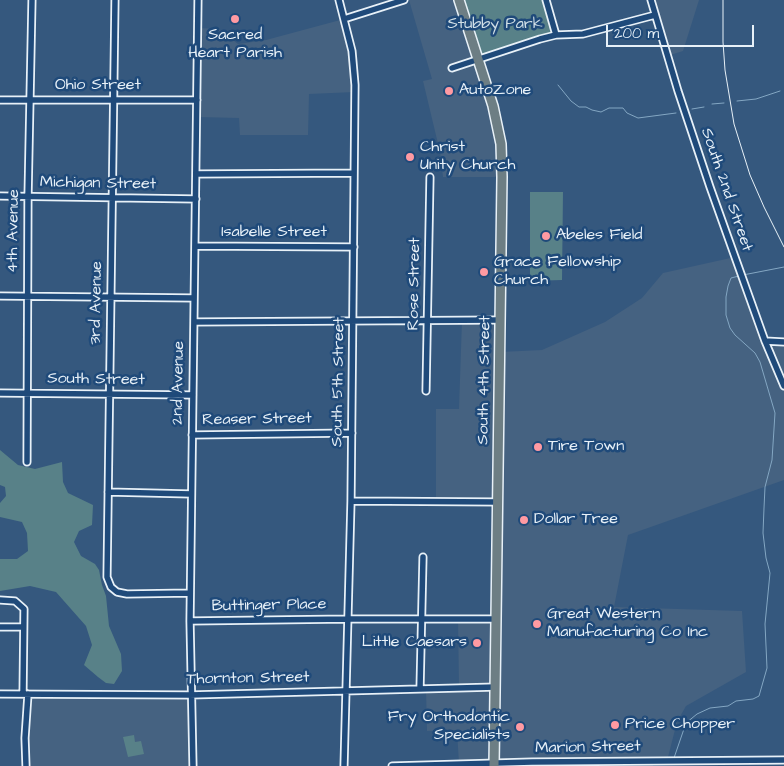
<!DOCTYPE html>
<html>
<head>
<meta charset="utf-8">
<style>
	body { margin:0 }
	#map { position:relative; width:784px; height:766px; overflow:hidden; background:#35587e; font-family:"Architects Daughter",sans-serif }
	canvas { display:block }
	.scale { position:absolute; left:606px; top:25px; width:148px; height:22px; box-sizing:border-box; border:2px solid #e8f1f8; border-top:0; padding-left:6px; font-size:15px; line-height:18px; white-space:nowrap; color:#e8f1f8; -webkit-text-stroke:4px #1f4a7a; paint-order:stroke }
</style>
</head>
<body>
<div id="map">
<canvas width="784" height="766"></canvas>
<div class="scale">200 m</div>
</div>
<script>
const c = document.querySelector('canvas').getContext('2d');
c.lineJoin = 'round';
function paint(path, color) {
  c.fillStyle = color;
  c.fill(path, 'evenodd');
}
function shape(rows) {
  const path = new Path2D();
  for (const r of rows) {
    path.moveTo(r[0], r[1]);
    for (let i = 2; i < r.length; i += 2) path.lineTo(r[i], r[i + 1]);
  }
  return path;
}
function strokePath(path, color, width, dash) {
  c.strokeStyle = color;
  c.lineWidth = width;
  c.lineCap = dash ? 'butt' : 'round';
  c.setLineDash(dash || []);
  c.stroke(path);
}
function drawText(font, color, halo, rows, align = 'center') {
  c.font = font + ' "Architects Daughter",sans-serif';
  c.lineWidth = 5;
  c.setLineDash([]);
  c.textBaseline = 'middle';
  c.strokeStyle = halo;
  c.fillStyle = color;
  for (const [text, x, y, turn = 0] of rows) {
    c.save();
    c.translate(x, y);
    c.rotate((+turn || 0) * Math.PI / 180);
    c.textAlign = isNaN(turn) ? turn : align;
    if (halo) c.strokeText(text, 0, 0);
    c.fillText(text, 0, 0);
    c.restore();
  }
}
const built = shape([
	[409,0,459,0,493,106,502,177,443,177,440,152,423,81,432,79],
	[651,0,699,0,683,51,667,56],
	[344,19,352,51,355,92,309,94,308,135,240,135,239,118,197,117,198,28,219,29,238,44,266,40],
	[735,257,765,341,784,342,784,480,628,535,614,607,742,611,746,672,686,706,677,722,667,761,653,761,653,766,455,766,459,764,457,730,427,731,426,689,459,688,458,619,496,619,498,502,436,502,436,409,459,409,462,320,500,320,500,352,542,350,605,322,642,298,663,273],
	[28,694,190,695,193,766,26,766]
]);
const green = shape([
	[459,0,546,0,556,35,479,59],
	[530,192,563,192,562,280,530,281],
	[0,450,18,465,35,469,62,462,63,482,68,493,93,505,92,525,79,531,74,542,81,556,95,564,99,570,102,585,106,596,109,626,121,654,122,671,114,684,106,683,98,677,84,665,92,645,86,626,56,592,30,586,0,591,0,559,17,559,28,551,27,533,22,522,0,517,0,503,6,496,5,487,0,485],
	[134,735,135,742,141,741,144,754,128,757,123,737]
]);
const stream = shape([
	[558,85,571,101,579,107,586,107,592,110,601,112,609,108,623,108,627,113,638,118,676,113],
	[737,101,756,99,780,91],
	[712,104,724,103],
	[692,109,704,107],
	[743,275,784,267],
	[674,758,686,723,697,714,710,708,728,706,736,701,753,699,759,696,767,668,765,624,770,573,766,558,763,533,764,508,765,487,772,460,775,413,760,362,755,353,735,335,730,328,726,315,726,297,728,286,731,278,739,276]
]);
const minor = shape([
	[115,0,107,577,111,587,117,592,127,594,190,593],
	[339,0,352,51,355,85,351,501,344,766],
	[546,0,556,35],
	[651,0,678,91,710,187,765,341,784,386],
	[344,19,404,0],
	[452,68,540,39,556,35,583,34,655,15],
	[0,100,197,100],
	[196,174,354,173],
	[0,196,196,199],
	[195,246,354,247],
	[0,296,194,298],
	[194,322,500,320],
	[765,341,784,342],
	[426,391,430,177],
	[0,393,193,395],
	[192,435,352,433],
	[27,462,28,197,32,0],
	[108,492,191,494],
	[351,501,498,502],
	[0,600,15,601,24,609,23,694],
	[190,621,348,619,496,619],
	[0,627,23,627],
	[420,689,423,557],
	[0,694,190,695,496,687],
	[26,766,25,738,28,694],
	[193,766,190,621,198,0],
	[392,766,532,762,784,760]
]);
const highway = shape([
	[459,0,493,106,501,144,502,177,494,766]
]);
const rail = shape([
	[723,0,723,42,725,70,734,124,750,175,764,207,784,247]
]);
const markers = [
	[235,19,5,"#ff9aa2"],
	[449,91,5,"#ff9aa2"],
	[410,157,5,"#ff9aa2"],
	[546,236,5,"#ff9aa2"],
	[484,272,5,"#ff9aa2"],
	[538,447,5,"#ff9aa2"],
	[524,520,5,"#ff9aa2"],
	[537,624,5,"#ff9aa2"],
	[477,643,5,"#ff9aa2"],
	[615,725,5,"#ff9aa2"],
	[520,727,5,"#ff9aa2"]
];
const parkNames = [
	["Stubby Park",495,25]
];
const poiNames = [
	["Sacred",235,36,"center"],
	["Heart Parish",235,54,"center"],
	["AutoZone",459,91],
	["Christ",420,148],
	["Unity Church",420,166],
	["Abeles Field",556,236],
	["Grace Fellowship",494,263],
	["Church",494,281],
	["Tire Town",548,447],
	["Dollar Tree",534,520],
	["Great Western",547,615],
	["Manufacturing Co Inc",547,633],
	["Little Caesars",467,643,"right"],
	["Fry Orthodontic",510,718,"right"],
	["Specialists",510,736,"right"],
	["Price Chopper",625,725]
];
const streetNames = [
	["Ohio Street",98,86],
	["Michigan Street",98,184,1],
	["South 2nd Street",726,190,71],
	["4th Avenue",14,231,-89],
	["Isabelle Street",274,233],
	["Rose Street",415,284,-89],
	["3rd Avenue",97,303,-89],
	["South Street",96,380,1],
	["South 4th Street",485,380,-89],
	["South 5th Street",339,382,-89],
	["2nd Avenue",179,383,-89],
	["Reaser Street",257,420,-1],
	["Buttinger Place",269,606,-1],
	["Thornton Street",248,679,-1],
	["Marion Street",588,748,-1]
];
paint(built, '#456281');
paint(green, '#588188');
strokePath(stream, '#84a7c3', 1);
strokePath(minor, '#e8f1f8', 9);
strokePath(highway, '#e8f1f8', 12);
strokePath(minor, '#1f4a7a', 5.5);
strokePath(highway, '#6d7e84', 9);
strokePath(rail, '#e8f1f8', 1);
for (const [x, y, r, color] of markers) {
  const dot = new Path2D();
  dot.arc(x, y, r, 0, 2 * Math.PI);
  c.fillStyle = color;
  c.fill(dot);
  strokePath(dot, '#1f4a7a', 2);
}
drawText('16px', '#d2e0e7', '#1f4a7a', parkNames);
drawText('16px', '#e8f1f8', '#1f4a7a', poiNames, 'left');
drawText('16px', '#e8f1f8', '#1f4a7a', streetNames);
</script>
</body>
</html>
